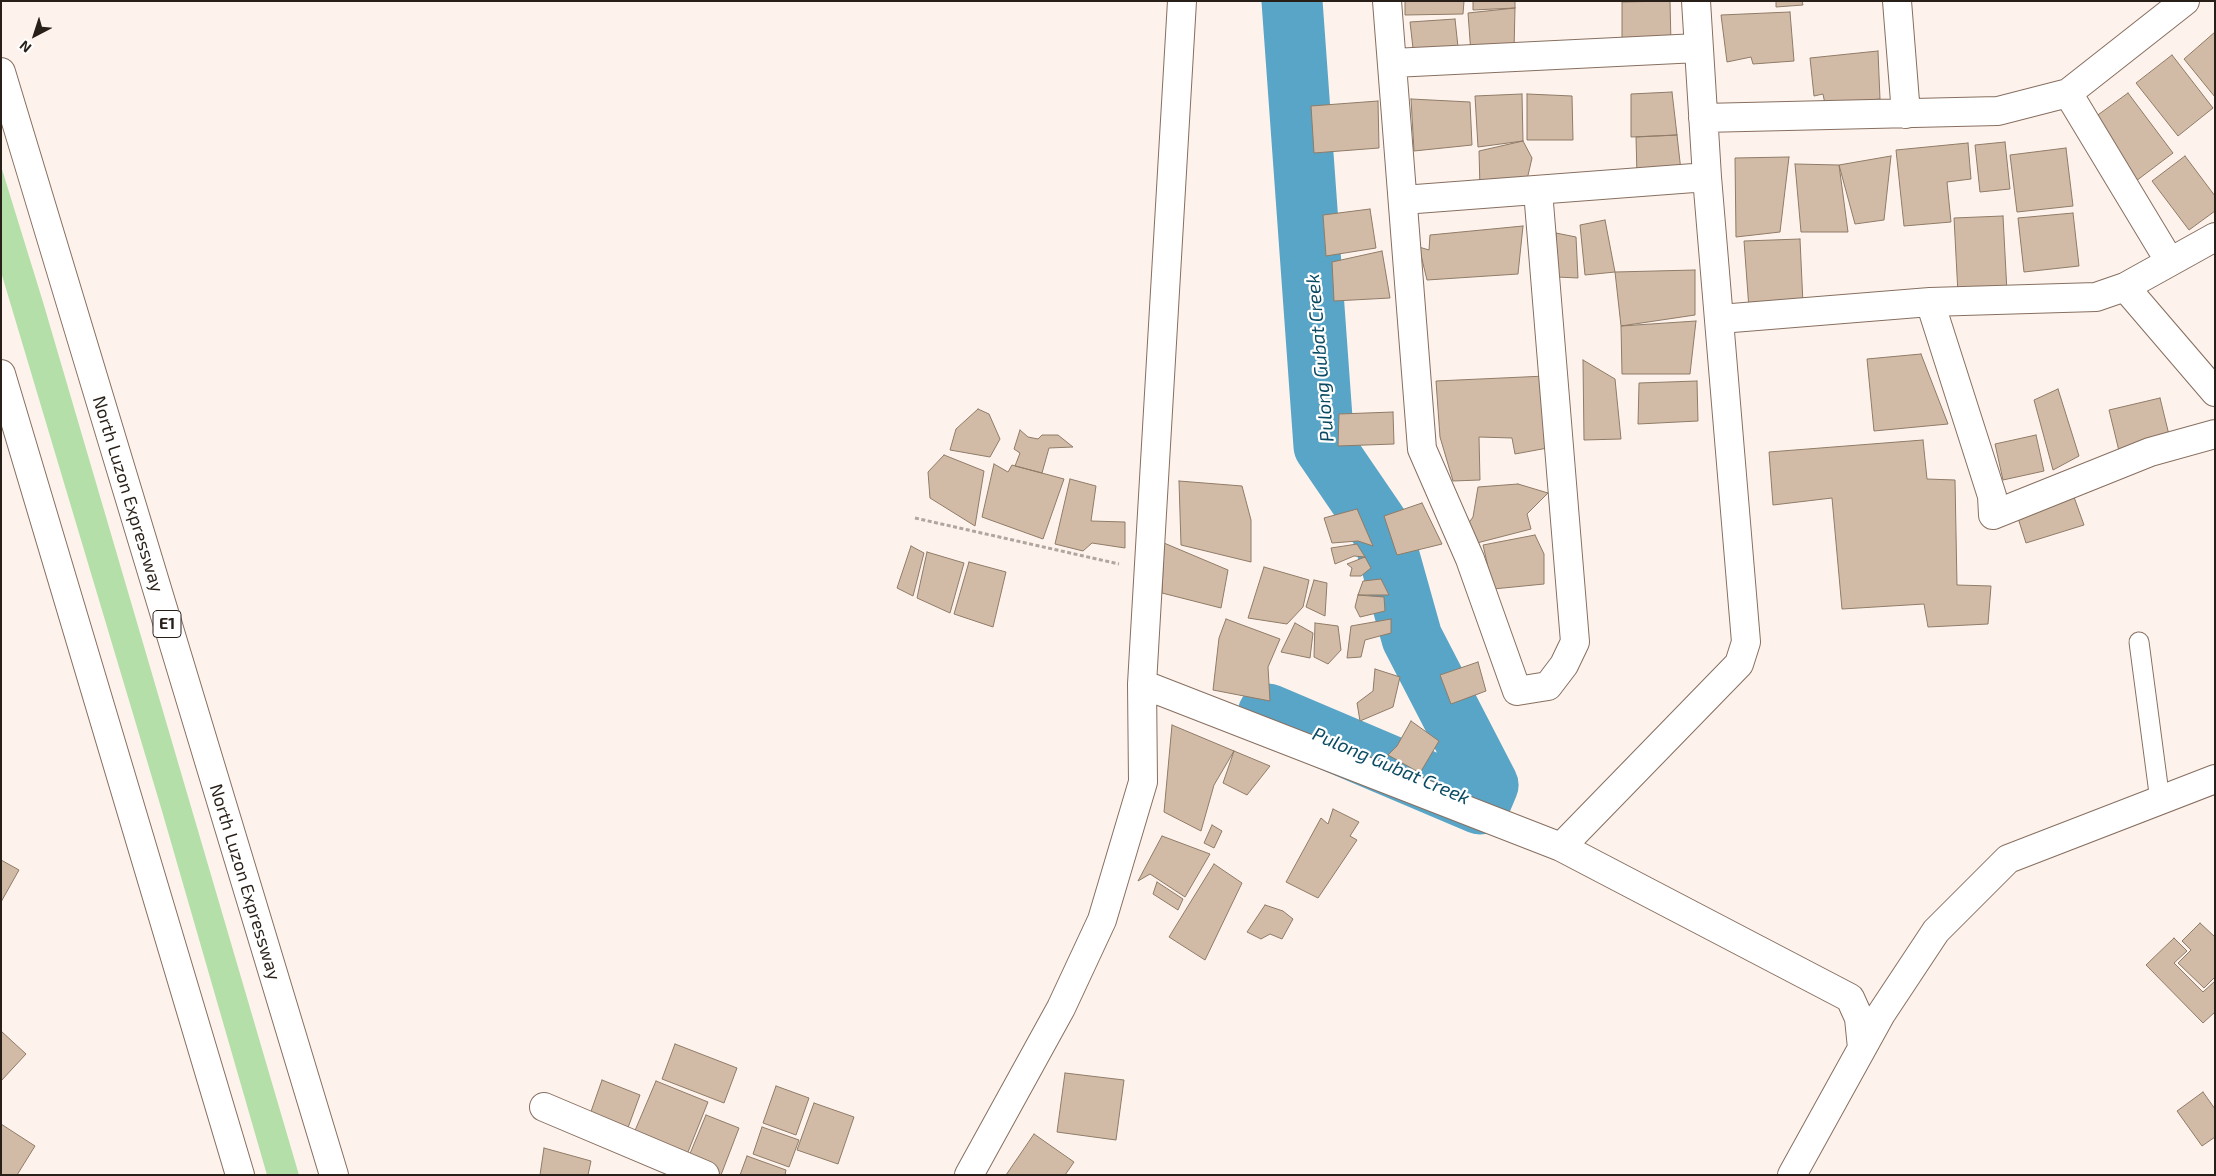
<!DOCTYPE html>
<html>
<head>
<meta charset="utf-8">
<style>
	body { margin:0 }
	#map { position:relative; width:2216px; height:1176px; overflow:hidden; background:#fef3ec; font-family:"Exo 2",sans-serif }
	canvas { display:block }
	.frame { position:absolute; inset:0; border:2px solid #281f18; pointer-events:none }
	.north { position:absolute; left:10px; top:10px; width:50px; height:50px; -webkit-text-stroke:4px #fff; paint-order:stroke; rotate:220deg; font-size:14px; font-weight:700; line-height:20px; text-align:center; color:#281f18 }
	.north::after { content:''; display:block; margin:auto; width:18px; height:22px; background:#281f18; clip-path:polygon(50% 0,100% 100%,50% 72%,0 100%) }
</style>
</head>
<body>
<div id="map">
<canvas width="2216" height="1176"></canvas>
<div class="frame"></div>
<div class="north">N</div>
</div>
<script>
const c = document.querySelector('canvas').getContext('2d');
c.lineJoin = 'round';
function paint(path, color) {
  c.fillStyle = color;
  c.fill(path, 'evenodd');
}
function shape(rows) {
  const path = new Path2D();
  for (const r of rows) {
    path.moveTo(r[0], r[1]);
    for (let i = 2; i < r.length; i += 2) path.lineTo(r[i], r[i + 1]);
  }
  return path;
}
function strokePath(path, color, width, dash) {
  c.strokeStyle = color;
  c.lineWidth = width;
  c.lineCap = dash ? 'butt' : 'round';
  c.setLineDash(dash || []);
  c.stroke(path);
}
function drawText(font, color, halo, rows, align = 'center') {
  c.font = font + ' "Exo 2",sans-serif';
  c.lineWidth = 4.5;
  c.setLineDash([]);
  c.textBaseline = 'middle';
  c.strokeStyle = halo;
  c.fillStyle = color;
  for (const [text, x, y, turn = 0] of rows) {
    c.save();
    c.translate(x, y);
    c.rotate((+turn || 0) * Math.PI / 180);
    c.textAlign = isNaN(turn) ? turn : align;
    if (halo) c.strokeText(text, 0, 0);
    c.fillText(text, 0, 0);
    c.restore();
  }
}
const green = shape([
	[1,166,43,302,299,1175,267,1175,162,811,1,272]
]);
const river = shape([
	[1268,714,1480,804,1488,785,1412,638,1382,531,1324,446,1292,1]
]);
const building = shape([
	[1405,1,1464,1,1463,14,1405,15,1405,1],
	[1473,1,1515,1,1515,8,1473,10,1473,1],
	[1670,1,1671,44,1622,47,1622,2,1670,1],
	[1776,1,1802,1,1803,5,1776,7,1776,1],
	[1515,8,1514,51,1471,54,1468,13,1515,8],
	[1790,12,1794,61,1753,64,1751,57,1727,62,1721,15,1790,12],
	[1455,19,1459,56,1414,57,1410,22,1455,19],
	[2215,32,2215,97,2184,59,2215,32],
	[1878,51,1880,99,1825,104,1823,94,1814,96,1810,58,1878,51],
	[2172,55,2213,108,2178,136,2136,83,2172,55],
	[1672,92,1677,135,1631,137,1631,94,1672,92],
	[2128,93,2173,153,2136,181,2091,120,2128,93],
	[1522,94,1523,141,1478,147,1475,96,1522,94],
	[1527,94,1572,96,1573,140,1527,140,1527,94],
	[1411,99,1470,102,1472,145,1414,151,1411,99],
	[1378,101,1379,148,1314,153,1311,106,1378,101],
	[1677,135,1681,171,1637,176,1636,137,1677,135],
	[1523,141,1532,158,1526,184,1480,188,1479,151,1523,141],
	[2005,142,2010,189,1980,192,1975,145,2005,142],
	[1968,143,1971,179,1947,182,1951,222,1904,226,1896,150,1968,143],
	[2066,148,2073,206,2017,212,2010,155,2066,148],
	[1891,156,1884,220,1855,224,1839,165,1891,156],
	[2185,156,2215,196,2215,211,2189,230,2152,181,2185,156],
	[1789,157,1780,232,1736,237,1735,158,1789,157],
	[1795,164,1839,165,1848,232,1801,232,1795,164],
	[1370,209,1376,248,1326,256,1323,215,1370,209],
	[2073,213,2079,266,2024,272,2018,218,2073,213],
	[2003,216,2007,292,1958,294,1954,218,2003,216],
	[1605,220,1615,272,1585,275,1580,225,1605,220],
	[1523,226,1518,274,1427,280,1419,247,1429,250,1430,235,1523,226],
	[1556,233,1576,237,1578,278,1557,277,1556,233],
	[1800,239,1803,304,1749,309,1744,241,1800,239],
	[1382,251,1390,298,1334,301,1332,262,1382,251],
	[1695,270,1695,315,1621,326,1615,272,1695,270],
	[1696,321,1690,374,1622,374,1621,326,1696,321],
	[1921,354,1948,424,1874,431,1867,359,1921,354],
	[1583,360,1615,379,1621,439,1584,440,1583,360],
	[1546,376,1553,447,1515,454,1512,438,1479,437,1480,480,1453,481,1440,437,1436,381,1546,376],
	[1697,381,1698,421,1638,424,1639,383,1697,381],
	[2058,389,2079,456,2053,470,2034,400,2058,389],
	[2160,398,2171,443,2120,455,2109,410,2160,398],
	[978,409,989,414,1000,439,990,457,950,450,956,429,978,409],
	[1393,412,1394,444,1338,446,1339,414,1393,412],
	[1020,430,1028,437,1038,439,1042,435,1058,435,1073,447,1049,448,1042,473,1015,466,1020,453,1014,449,1020,430],
	[2036,435,2044,471,2003,480,1995,444,2036,435],
	[1923,440,1927,479,1955,480,1957,585,1991,586,1988,624,1928,627,1924,604,1842,609,1832,498,1773,505,1769,452,1923,440],
	[944,455,984,471,975,526,930,498,928,472,944,455],
	[994,464,1008,472,1012,465,1064,479,1043,539,982,517,994,464],
	[1070,479,1096,486,1091,521,1125,522,1125,548,1092,543,1083,551,1055,544,1070,479],
	[1179,481,1242,486,1251,520,1251,562,1181,545,1179,481],
	[1518,484,1548,493,1527,514,1531,529,1473,544,1465,528,1473,517,1478,487,1518,484],
	[2074,497,2084,525,2026,543,2017,515,2074,497],
	[1422,503,1442,544,1397,555,1384,516,1422,503],
	[1357,509,1373,546,1358,541,1332,543,1324,518,1357,509],
	[1535,535,1544,554,1544,584,1493,589,1483,545,1535,535],
	[1164,543,1228,570,1221,608,1162,593,1164,543],
	[1357,544,1365,557,1354,556,1335,564,1331,548,1357,544],
	[911,546,924,553,913,596,897,588,911,546],
	[927,552,964,563,950,613,917,598,927,552],
	[1365,557,1371,568,1361,576,1350,576,1352,568,1347,564,1365,557],
	[969,562,1006,572,993,627,954,614,969,562],
	[1264,567,1309,580,1303,607,1287,624,1248,618,1264,567],
	[1381,579,1389,595,1358,595,1363,581,1381,579],
	[1314,580,1327,583,1325,616,1306,607,1314,580],
	[1358,595,1384,597,1385,611,1360,617,1355,607,1358,595],
	[1226,619,1280,639,1268,667,1270,701,1213,690,1219,638,1226,619],
	[1391,619,1391,633,1365,640,1361,657,1347,658,1351,626,1391,619],
	[1295,623,1313,633,1310,658,1281,652,1295,623],
	[1315,623,1338,626,1341,650,1328,664,1314,657,1315,623],
	[1478,662,1486,691,1451,704,1440,675,1478,662],
	[1375,669,1400,677,1393,707,1360,721,1357,703,1373,691,1375,669],
	[1411,721,1439,741,1420,773,1388,755,1397,746,1411,721],
	[1172,725,1234,751,1214,785,1201,831,1164,812,1172,725],
	[1234,751,1270,766,1247,795,1223,783,1234,751],
	[1333,809,1359,822,1350,836,1357,840,1318,898,1286,882,1321,818,1328,824,1333,809],
	[1212,825,1222,831,1214,848,1204,843,1212,825],
	[1162,836,1210,854,1185,897,1150,874,1138,881,1162,836],
	[1,860,19,870,1,902,1,860],
	[1214,864,1242,883,1205,960,1169,937,1214,864],
	[1157,882,1183,899,1178,910,1153,894,1157,882],
	[1265,905,1283,911,1293,919,1282,939,1270,934,1261,939,1247,932,1265,905],
	[2200,923,2215,937,2215,977,2204,988,2178,963,2191,950,2182,941,2200,923],
	[2174,938,2187,951,2174,963,2203,992,2215,981,2215,1012,2203,1023,2146,965,2174,938],
	[1,1031,26,1054,1,1081,1,1031],
	[675,1044,737,1068,724,1103,662,1079,675,1044],
	[1065,1073,1124,1080,1116,1140,1057,1132,1065,1073],
	[602,1080,640,1095,626,1133,588,1120,602,1080],
	[656,1081,708,1102,684,1162,631,1140,656,1081],
	[776,1086,809,1098,796,1135,763,1123,776,1086],
	[2203,1092,2215,1109,2215,1137,2202,1146,2177,1111,2203,1092],
	[814,1103,854,1117,838,1164,797,1150,814,1103],
	[706,1115,739,1128,721,1175,687,1161,706,1115],
	[1,1124,35,1146,17,1175,1,1175,1,1124],
	[762,1127,799,1140,789,1167,753,1154,762,1127],
	[1034,1134,1074,1162,1065,1175,1006,1175,1034,1134],
	[544,1148,591,1161,588,1175,540,1175,544,1148],
	[747,1156,786,1170,785,1175,740,1175,747,1156]
]);
const path = shape([
	[915,518,1119,564]
]);
const service = shape([
	[2139,642,2160,801]
]);
const minor = shape([
	[1387,1,1422,449,1470,559,1517,691,1548,686,1564,665,1575,642,1538,191],
	[1897,1,1906,114],
	[1393,63,1698,48],
	[2068,93,2170,262],
	[1703,118,1998,111,2068,93,2185,1],
	[1403,200,1707,177],
	[2125,287,2215,392],
	[1930,302,1992,496,1993,515,2150,452,2215,434],
	[1720,319,1930,302,2096,297,2125,287,2215,237],
	[1142,684,1561,847,1850,998,1859,1018,1862,1048],
	[1561,847,1739,664,1746,642,1707,177,1696,1],
	[544,1107,705,1175],
	[969,1175,1061,1008,1102,920,1143,782,1142,684,1182,1],
	[1792,1175,1881,1014,1936,931,2008,859,2215,779]
]);
const motorway = shape([
	[1,72,334,1175],
	[1,374,240,1175]
]);
const shields = [
	[167,624,28]
];
const shieldNames = [
	["E1",167,624]
];
const streetNames = [
	["North Luzon Expressway",128,494,73],
	["North Luzon Expressway",245,882,73]
];
const waterNames = [
	["Pulong Gubat Creek",1320,358,-95],
	["Pulong Gubat Creek",1391,766,23]
];
paint(green, '#b4dfa9');
strokePath(river, '#59a5c7', 61);
paint(building, '#d1bba6');
strokePath(building, '#8f7b67', 1);
strokePath(service, '#876f60', 21);
strokePath(minor, '#876f60', 30);
strokePath(motorway, '#876f60', 30);
strokePath(path, '#b0a69f', 3, [4, 2.5]);
strokePath(service, '#fff', 19);
strokePath(minor, '#fff', 28);
strokePath(motorway, '#fff', 28);
for (const [x, y, w] of shields) {
  const box = new Path2D();
  box.roundRect(x - w / 2, y - 13.5, w, 27, 4);
  c.fillStyle = '#fff';
  c.fill(box);
  strokePath(box, '#281f18', 1);
}
drawText('bold 16px', '#281f18', null, shieldNames);
drawText('18px', '#281f18', '#fff', streetNames);
drawText('italic 19px', '#0a4b63', '#fff', waterNames);
</script>
</body>
</html>
